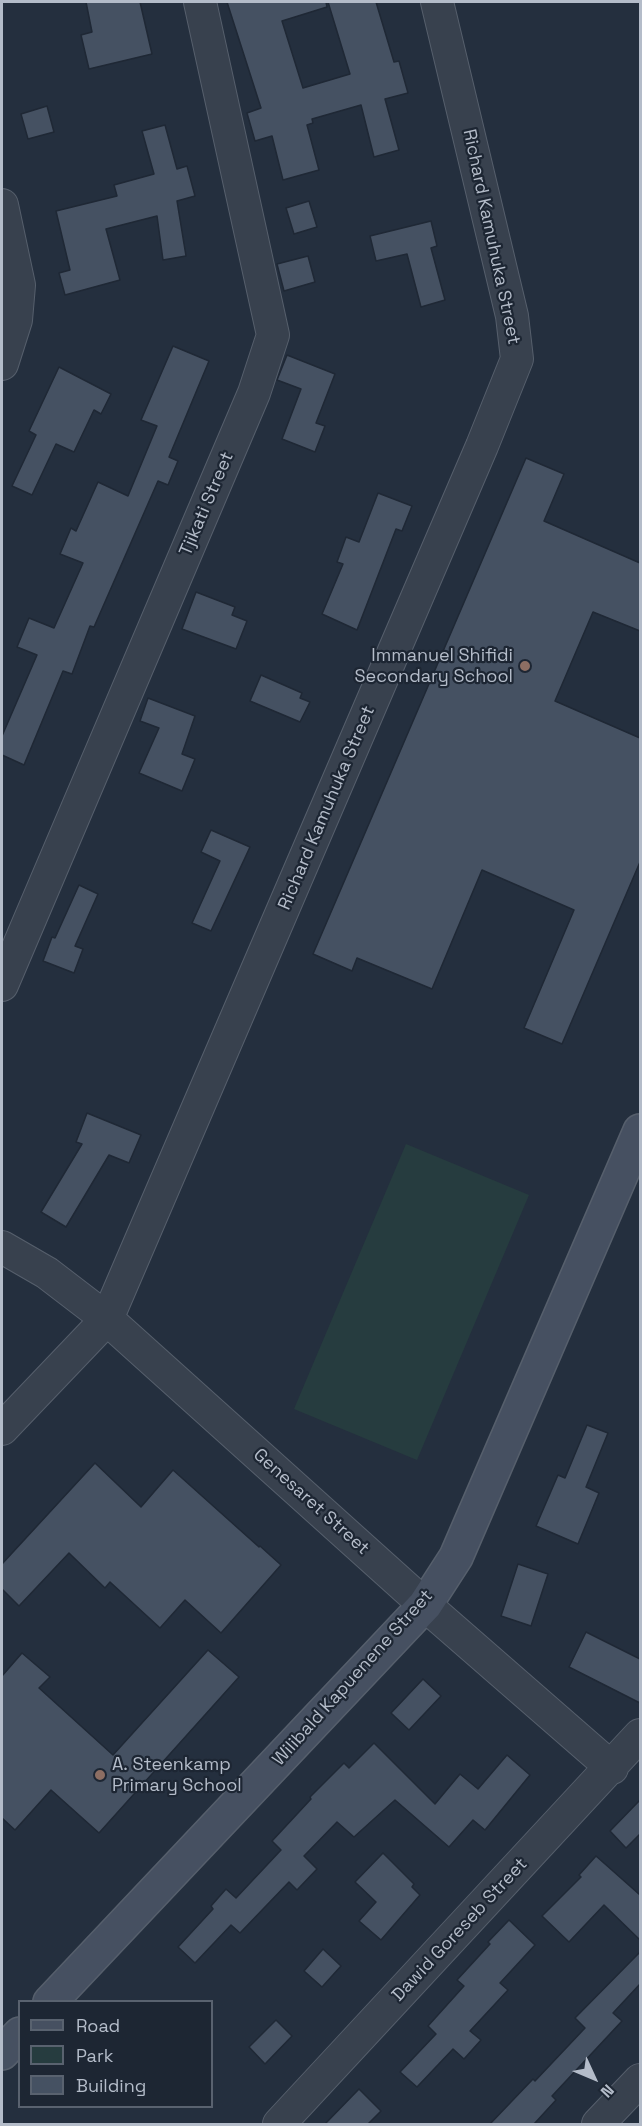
<!DOCTYPE html>
<html>
<head>
<meta charset="utf-8">
<style>
	body { margin:0 }
	#map { position:relative; width:642px; height:2126px; overflow:hidden; background:#242f3e; font-family:"Space Grotesk",sans-serif }
	canvas { display:block }
	.frame { position:absolute; inset:0; border:3px solid #b4bcc9; pointer-events:none }
	.legend { position:absolute; left:18px; top:2000px; width:195px; height:108px; box-sizing:border-box; background:#1d2633; border:2px solid #59626f; margin:0; padding:8px 10px; list-style:none; font-size:18px; color:#b4bcc9 }
	.legend li { display:flex; align-items:center; gap:12px; height:30px }
	.legend b { width:30px; border:2px solid #59626f }
	.north { position:absolute; left:564px; top:2048px; width:60px; height:60px; -webkit-text-stroke:4px #1d2633; paint-order:stroke; rotate:134deg; font-size:16px; font-weight:700; line-height:24px; text-align:center; color:#b4bcc9 }
	.north::after { content:''; display:block; margin:auto; width:21px; height:27px; background:#b4bcc9; clip-path:polygon(50% 0,100% 100%,50% 72%,0 100%) }
</style>
</head>
<body>
<div id="map">
<canvas width="642" height="2126"></canvas>
<div class="frame"></div>
<ul class="legend">
<li><b style="height:8px;background:#465061"></b>Road</li>
<li><b style="height:16px;background:#263c3f"></b>Park</li>
<li><b style="height:16px;background:#455162"></b>Building</li>
</ul>
<div class="north">N</div>
</div>
<script>
const c = document.querySelector('canvas').getContext('2d');
c.lineJoin = 'round';
function paint(path, color) {
  c.fillStyle = color;
  c.fill(path, 'evenodd');
}
function shape(rows) {
  const path = new Path2D();
  for (const r of rows) {
    path.moveTo(r[0], r[1]);
    for (let i = 2; i < r.length; i += 2) path.lineTo(r[i], r[i + 1]);
  }
  return path;
}
function strokePath(path, color, width, dash) {
  c.strokeStyle = color;
  c.lineWidth = width;
  c.lineCap = dash ? 'butt' : 'round';
  c.setLineDash(dash || []);
  c.stroke(path);
}
function drawText(font, color, halo, rows, align = 'center') {
  c.font = font + ' "Space Grotesk",sans-serif';
  c.lineWidth = 4.5;
  c.setLineDash([]);
  c.textBaseline = 'middle';
  c.strokeStyle = halo;
  c.fillStyle = color;
  for (const [text, x, y, turn = 0] of rows) {
    c.save();
    c.translate(x, y);
    c.rotate((+turn || 0) * Math.PI / 180);
    c.textAlign = isNaN(turn) ? turn : align;
    if (halo) c.strokeText(text, 0, 0);
    c.fillText(text, 0, 0);
    c.restore();
  }
}
const green = shape([
	[406,1144,529,1195,417,1460,294,1409]
]);
const building = shape([
	[86,2,140,2,152,54,89,69,81,35,92,32,86,2],
	[227,2,326,2,327,7,282,21,303,88,350,74,328,2,376,2,394,62,399,61,408,93,385,99,399,150,374,157,361,105,312,119,313,123,307,125,319,170,283,180,272,136,255,141,247,113,261,108,227,2],
	[47,106,54,132,28,139,21,114,47,106],
	[165,125,177,169,187,166,195,196,177,201,186,256,163,260,157,216,106,229,120,280,65,295,59,273,70,270,56,211,117,196,114,185,154,174,142,131,165,125],
	[309,201,317,227,294,234,286,208,309,201],
	[431,221,437,246,431,248,445,300,421,307,407,254,376,261,370,236,431,221],
	[308,256,315,282,284,291,277,264,308,256],
	[173,346,209,361,169,457,178,461,168,485,158,481,94,627,90,626,72,674,63,671,24,765,2,755,2,736,37,655,17,647,29,618,54,628,83,563,60,554,71,528,76,531,98,482,128,496,157,426,141,420,173,346],
	[287,355,335,374,316,423,325,426,315,452,282,439,301,389,277,380,287,355],
	[59,367,111,394,101,414,94,410,74,452,56,444,32,495,12,486,36,435,29,431,59,367],
	[526,458,564,474,544,521,640,563,640,631,593,612,555,701,640,738,640,862,562,1044,524,1028,574,910,482,870,432,989,357,958,352,971,313,954,526,458],
	[378,493,412,506,402,531,396,529,357,630,322,614,343,564,337,562,346,537,359,542,378,493],
	[196,592,235,607,232,615,247,621,236,649,182,629,196,592],
	[261,675,302,693,300,698,310,702,300,722,250,701,261,675],
	[148,698,195,716,182,754,195,759,182,791,139,773,159,728,140,721,148,698],
	[211,830,250,847,211,931,192,923,220,861,201,852,211,830],
	[79,885,98,894,75,946,83,949,74,973,43,961,52,937,55,938,79,885],
	[87,1113,141,1135,129,1163,109,1155,66,1227,41,1212,82,1144,76,1142,87,1113],
	[587,1425,608,1433,586,1487,599,1493,578,1544,536,1526,558,1475,565,1478,587,1425],
	[95,1463,141,1507,173,1470,259,1547,260,1546,281,1565,221,1633,185,1600,160,1628,110,1582,105,1588,69,1553,19,1606,2,1589,2,1564,95,1463],
	[518,1564,548,1574,531,1626,501,1616,518,1564],
	[586,1632,640,1659,640,1703,569,1667,586,1632],
	[208,1650,239,1677,99,1833,51,1790,15,1830,2,1818,2,1676,22,1653,50,1677,39,1688,113,1755,208,1650],
	[423,1679,441,1696,409,1730,391,1713,423,1679],
	[374,1743,435,1804,460,1774,478,1789,507,1755,530,1775,485,1830,473,1820,449,1847,395,1800,354,1837,337,1822,304,1856,317,1869,297,1890,289,1882,240,1933,231,1925,195,1963,178,1947,213,1909,211,1906,226,1889,236,1898,281,1850,272,1841,311,1799,310,1797,344,1763,349,1768,374,1743],
	[640,1800,640,1834,626,1848,610,1831,640,1800],
	[383,1853,414,1884,412,1887,420,1895,381,1940,359,1921,376,1902,355,1882,383,1853],
	[596,1856,640,1895,640,1940,604,1905,569,1942,542,1916,581,1877,579,1875,596,1856],
	[509,1920,535,1945,500,1983,508,1990,470,2031,481,2040,464,2059,453,2049,417,2087,400,2072,436,2034,428,2026,464,1986,457,1980,490,1944,488,1942,509,1920],
	[323,1949,341,1966,322,1987,304,1971,323,1949],
	[640,1952,640,1984,613,2013,622,2021,552,2096,556,2100,534,2124,490,2124,533,2079,535,2081,585,2028,575,2018,640,1952],
	[276,2020,292,2036,265,2064,249,2047,276,2020],
	[359,2089,381,2111,368,2124,325,2124,359,2089]
]);
const street = shape([
	[2,205,19,285,16,320,2,364],
	[2,985,254,393,273,335,200,2],
	[2,1247,47,1273,107,1319,425,1605,612,1768],
	[2,1429,107,1319,482,446,517,359,512,316,437,2],
	[279,2124,640,1735],
	[598,2124,640,2080]
]);
const secondary = shape([
	[50,2002,425,1605,456,1557,640,1131],
	[2,2053,20,2034]
]);
const markers = [
	[525,666,6,"#8d6e63"],
	[100,1775,6,"#8d6e63"]
];
const streetNames = [
	["Richard Kamuhuka Street",491,237,78],
	["Tjikati Street",207,504,-67],
	["Richard Kamuhuka Street",327,808,-67],
	["Genesaret Street",311,1502,42],
	["Wilibald Kapuenene Street",353,1678,-48],
	["Dawid Goreseb Street",460,1930,-47]
];
const poiNames = [
	["Immanuel Shifidi",513,656],
	["Secondary School",513,677],
	["A. Steenkamp",112,1765,"left"],
	["Primary School",112,1786,"left"]
];
paint(green, '#263c3f');
paint(building, '#455162');
strokePath(building, '#1f2835', 1.5);
strokePath(street, '#565f6c', 34);
strokePath(secondary, '#565f6c', 36);
strokePath(street, '#38414e', 32);
strokePath(secondary, '#465061', 33);
for (const [x, y, r, color] of markers) {
  const dot = new Path2D();
  dot.arc(x, y, r, 0, 2 * Math.PI);
  c.fillStyle = color;
  c.fill(dot);
  strokePath(dot, '#1d2633', 2);
}
drawText('18px', '#b4bcc9', '#1d2633', streetNames);
drawText('18px', '#b4bcc9', '#1d2633', poiNames, 'right');
</script>
</body>
</html>
